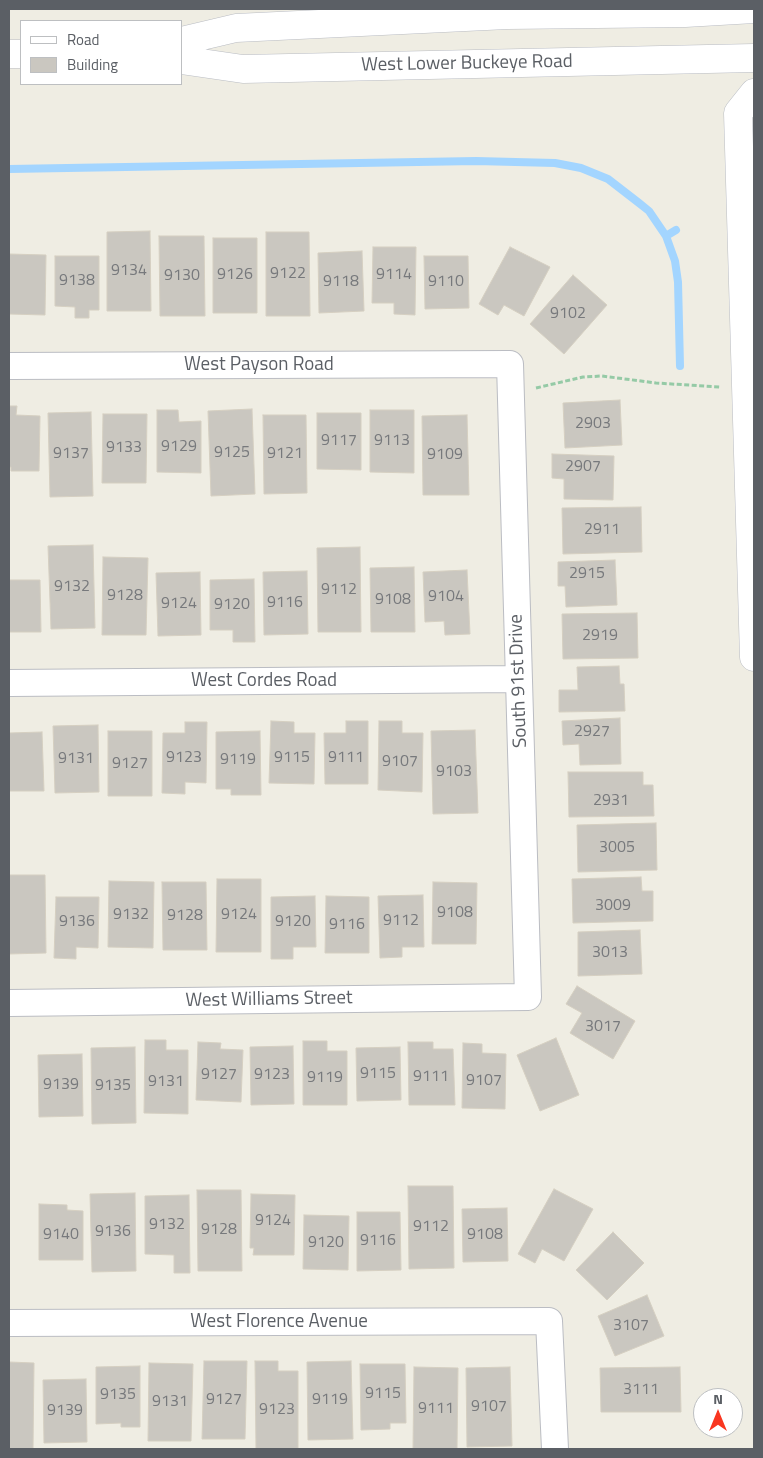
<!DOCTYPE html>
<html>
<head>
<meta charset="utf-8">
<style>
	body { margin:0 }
	#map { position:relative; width:763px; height:1458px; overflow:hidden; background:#efede3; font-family:"Titillium Web",sans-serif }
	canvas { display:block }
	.frame { position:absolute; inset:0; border:10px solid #5b5f65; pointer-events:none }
	.legend { position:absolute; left:20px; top:20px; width:162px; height:65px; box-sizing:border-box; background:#fff; border:1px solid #bdbfc1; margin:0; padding:6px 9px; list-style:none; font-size:15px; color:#5b5f65 }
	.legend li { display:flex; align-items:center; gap:10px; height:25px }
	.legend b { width:25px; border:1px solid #bdbfc1 }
	.north { position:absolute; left:693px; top:1388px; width:50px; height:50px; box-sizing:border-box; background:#fff; border:1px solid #bdbfc1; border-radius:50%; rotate:0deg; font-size:14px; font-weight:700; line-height:20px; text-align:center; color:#5b5f65 }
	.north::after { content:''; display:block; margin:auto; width:18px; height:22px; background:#f93620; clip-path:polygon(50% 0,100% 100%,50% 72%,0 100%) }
</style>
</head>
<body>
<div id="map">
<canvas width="763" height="1458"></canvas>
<div class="frame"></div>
<ul class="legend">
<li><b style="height:6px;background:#fff"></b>Road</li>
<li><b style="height:14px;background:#cac7c0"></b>Building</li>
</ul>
<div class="north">N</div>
</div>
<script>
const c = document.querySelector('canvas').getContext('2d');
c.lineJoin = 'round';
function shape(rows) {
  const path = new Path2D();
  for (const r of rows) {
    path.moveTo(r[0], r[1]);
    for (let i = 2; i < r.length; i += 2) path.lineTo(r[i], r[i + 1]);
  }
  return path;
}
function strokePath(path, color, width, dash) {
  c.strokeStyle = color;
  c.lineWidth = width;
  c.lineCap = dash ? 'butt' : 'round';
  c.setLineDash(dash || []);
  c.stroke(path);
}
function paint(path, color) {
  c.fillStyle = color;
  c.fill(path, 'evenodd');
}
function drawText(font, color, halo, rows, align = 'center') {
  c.font = font + ' "Titillium Web",sans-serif';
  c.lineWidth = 4.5;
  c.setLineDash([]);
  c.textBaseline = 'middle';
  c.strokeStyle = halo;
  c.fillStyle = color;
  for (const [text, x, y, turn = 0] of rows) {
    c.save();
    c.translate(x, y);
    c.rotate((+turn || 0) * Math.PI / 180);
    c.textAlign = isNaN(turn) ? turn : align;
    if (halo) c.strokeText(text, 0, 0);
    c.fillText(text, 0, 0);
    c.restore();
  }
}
const stream = shape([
	[9,169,476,161,555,163,581,168,608,179,639,203,649,211,666,236,675,261,678,282,680,366],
	[666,236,676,230]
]);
const building = shape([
	[150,231,151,311,107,311,107,232,150,231],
	[266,232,309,232,310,316,266,316,266,232],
	[159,236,204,236,205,316,160,316,159,236],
	[213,238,257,238,257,313,213,313,213,238],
	[373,247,416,247,415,315,394,314,394,303,372,303,373,247],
	[510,247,550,267,524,316,504,305,498,315,479,304,510,247],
	[362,251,364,311,319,313,318,253,362,251],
	[9,254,46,255,45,315,9,314,9,254],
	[55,256,99,256,99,310,89,310,89,318,75,318,75,307,55,306,55,256],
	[424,256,468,256,469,308,425,309,424,256],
	[573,275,607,305,564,354,530,324,573,275],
	[620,400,622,445,565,448,563,403,620,400],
	[9,406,17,406,16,415,40,416,39,471,11,471,11,467,9,467,9,406],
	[252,409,255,494,211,496,208,411,252,409],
	[157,410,178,410,179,422,201,421,201,473,157,472,157,410],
	[370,410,414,410,414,473,370,472,370,410],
	[91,412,93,496,50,497,48,413,91,412],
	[317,413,361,413,361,470,317,469,317,413],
	[103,414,147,414,146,483,102,483,103,414],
	[263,415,306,415,307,493,264,494,263,415],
	[467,415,469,495,423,495,422,416,467,415],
	[552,454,614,456,613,500,564,499,564,479,552,478,552,454],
	[641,507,642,552,563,554,562,508,641,507],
	[93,545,95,628,51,629,48,546,93,545],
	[360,547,361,632,318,632,317,548,360,547],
	[103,557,148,558,146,635,102,635,103,557],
	[615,560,617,605,566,607,565,586,558,586,558,562,615,560],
	[414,567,415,632,371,632,370,568,414,567],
	[467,570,470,634,445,635,444,621,425,622,423,572,467,570],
	[307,571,308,634,264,635,263,572,307,571],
	[200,572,201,635,158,636,156,573,200,572],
	[254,579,255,642,233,642,233,630,210,630,210,580,254,579],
	[9,580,40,580,41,632,9,632,9,580],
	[637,613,638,658,563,659,562,614,637,613],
	[619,666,620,684,624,684,625,711,559,712,559,690,578,690,577,667,619,666],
	[620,718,621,764,580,765,579,744,563,745,562,721,620,718],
	[271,721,294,722,294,733,315,733,314,784,269,783,271,721],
	[346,721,368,721,368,784,325,784,324,733,346,733,346,721],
	[379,721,402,721,402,733,423,733,422,792,378,790,379,721],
	[185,722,207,722,206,783,185,782,185,794,162,793,163,733,185,733,185,722],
	[98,725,99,792,55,793,53,726,98,725],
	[475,730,478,813,433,814,431,731,475,730],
	[108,731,152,731,152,796,108,796,108,731],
	[260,731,261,795,231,795,231,789,216,789,216,732,260,731],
	[42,732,44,791,9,791,9,733,42,732],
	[568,772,643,772,643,785,653,785,654,816,569,817,568,772],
	[656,823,657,870,578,872,577,825,656,823],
	[9,875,45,875,46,953,9,954,9,875],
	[641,877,642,891,653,891,653,921,573,923,572,879,641,877],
	[217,879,261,879,261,952,216,952,217,879],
	[109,881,154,882,153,948,108,947,109,881],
	[162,882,206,882,207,950,163,950,162,882],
	[433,882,477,883,476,944,432,944,433,882],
	[423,895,424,947,402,947,402,957,380,958,378,896,423,895],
	[315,896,316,947,293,947,293,959,271,959,271,897,315,896],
	[326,896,369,897,369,953,325,953,326,896],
	[56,897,99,897,98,948,76,947,76,959,54,958,56,897],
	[640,930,642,974,578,976,578,932,640,930],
	[577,986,635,1021,613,1059,570,1033,582,1013,566,1004,577,986],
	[556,1038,579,1095,540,1111,517,1055,556,1038],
	[145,1040,166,1040,166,1050,188,1050,188,1114,144,1113,145,1040],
	[303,1041,327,1041,327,1051,347,1051,347,1105,303,1105,303,1041],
	[198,1042,221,1043,220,1049,243,1050,241,1102,196,1100,198,1042],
	[408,1042,433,1042,433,1049,453,1049,455,1105,409,1105,408,1042],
	[463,1043,482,1044,482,1053,506,1054,505,1109,462,1108,463,1043],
	[293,1046,294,1104,251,1105,250,1047,293,1046],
	[135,1047,136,1123,92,1124,91,1048,135,1047],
	[400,1047,401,1100,357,1101,356,1048,400,1047],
	[82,1054,83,1116,39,1117,38,1055,82,1054],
	[408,1186,453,1186,454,1268,409,1269,408,1186],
	[554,1189,593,1209,564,1261,542,1249,535,1263,518,1254,554,1189],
	[197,1190,241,1190,242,1271,198,1271,197,1190],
	[135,1193,136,1271,92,1272,90,1194,135,1193],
	[251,1194,295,1195,294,1255,253,1255,254,1248,250,1248,251,1194],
	[189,1195,190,1273,174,1273,174,1255,145,1254,145,1196,189,1195],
	[39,1204,67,1205,67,1210,83,1211,83,1260,39,1260,39,1204],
	[507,1208,508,1261,463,1262,462,1209,507,1208],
	[357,1212,400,1212,401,1270,357,1271,357,1212],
	[304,1215,349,1216,348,1270,303,1269,304,1215],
	[613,1232,644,1263,607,1300,576,1270,613,1232],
	[647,1295,664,1336,615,1356,598,1316,647,1295],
	[204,1361,247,1361,245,1439,202,1439,204,1361],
	[255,1361,278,1361,278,1371,298,1371,298,1449,256,1449,255,1361],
	[351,1361,353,1439,308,1440,307,1362,351,1361],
	[9,1362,34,1363,33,1449,9,1449,9,1362],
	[149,1363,193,1364,191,1441,148,1441,149,1363],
	[360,1364,405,1364,406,1423,390,1423,390,1429,361,1430,360,1364],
	[140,1366,140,1427,121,1427,121,1423,96,1424,96,1367,140,1366],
	[414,1367,458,1368,457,1449,413,1449,414,1367],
	[510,1367,512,1446,467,1447,466,1368,510,1367],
	[680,1367,681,1412,601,1412,600,1368,680,1367],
	[86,1379,87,1442,44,1443,43,1380,86,1379]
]);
const path = shape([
	[536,388,583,377,602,376,656,383,720,387]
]);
const street = shape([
	[9,366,510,364,528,997,9,1003],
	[9,683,519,679],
	[9,1323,549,1321,555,1449]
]);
const secondary = shape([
	[181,41,236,28,507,15,685,13,754,9],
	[9,54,21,54],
	[181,60,243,69,754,58],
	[754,93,738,113,754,657]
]);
const numberNames = [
	["9134",129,271],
	["9122",288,274],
	["9126",235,275],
	["9114",394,275],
	["9130",182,276],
	["9138",77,281],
	["9118",341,282],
	["9110",446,282],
	["9102",568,314],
	["2903",593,424],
	["9117",339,441],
	["9113",392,441],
	["9129",179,447],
	["9133",124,448],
	["9125",232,453],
	["9137",71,454],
	["9121",285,454],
	["9109",445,455],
	["2907",583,467],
	["2911",602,530],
	["2915",587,574],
	["9132",72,587],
	["9112",339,590],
	["9128",125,596],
	["9104",446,597],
	["9108",393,600],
	["9116",285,603],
	["9124",179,604],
	["9120",232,605],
	["2919",600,636],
	["2927",592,732],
	["9123",184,758],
	["9115",292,758],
	["9111",346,758],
	["9131",76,759],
	["9119",238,760],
	["9107",400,762],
	["9127",130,764],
	["9103",454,772],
	["2931",611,801],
	["3005",617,848],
	["3009",613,906],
	["9108",455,913],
	["9132",131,915],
	["9124",239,915],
	["9128",185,916],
	["9112",401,921],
	["9136",77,922],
	["9120",293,922],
	["9116",347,925],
	["3013",610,953],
	["3017",603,1027],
	["9115",378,1074],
	["9127",219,1075],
	["9123",272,1075],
	["9111",431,1077],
	["9119",325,1078],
	["9107",484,1081],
	["9131",166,1082],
	["9139",61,1085],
	["9135",113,1086],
	["9124",273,1221],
	["9132",167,1225],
	["9112",431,1227],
	["9128",219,1230],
	["9136",113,1232],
	["9140",61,1235],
	["9108",485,1235],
	["9116",378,1241],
	["9120",326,1243],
	["3107",631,1326],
	["3111",641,1390],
	["9115",383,1394],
	["9135",118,1395],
	["9127",224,1400],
	["9119",330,1400],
	["9131",170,1402],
	["9107",489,1407],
	["9111",436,1409],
	["9123",277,1410],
	["9139",65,1411]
];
const streetNames = [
	["West Lower Buckeye Road",467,64,-1],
	["West Payson Road",259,365],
	["West Cordes Road",264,681],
	["South 91st Drive",519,681,-92],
	["West Williams Street",269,1000,-1],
	["West Florence Avenue",279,1322]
];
strokePath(stream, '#a3d5ff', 8);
paint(building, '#cac7c0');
strokePath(building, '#d5cfc1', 1);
strokePath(street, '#bbbdc3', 28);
strokePath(secondary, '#b9bcc3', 29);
strokePath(path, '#95caa6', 3, [5, 2.5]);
strokePath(street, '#fff', 26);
strokePath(secondary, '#fff', 28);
drawText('16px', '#77797c', null, numberNames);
drawText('19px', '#5b5f65', '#fff', streetNames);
</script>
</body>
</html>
